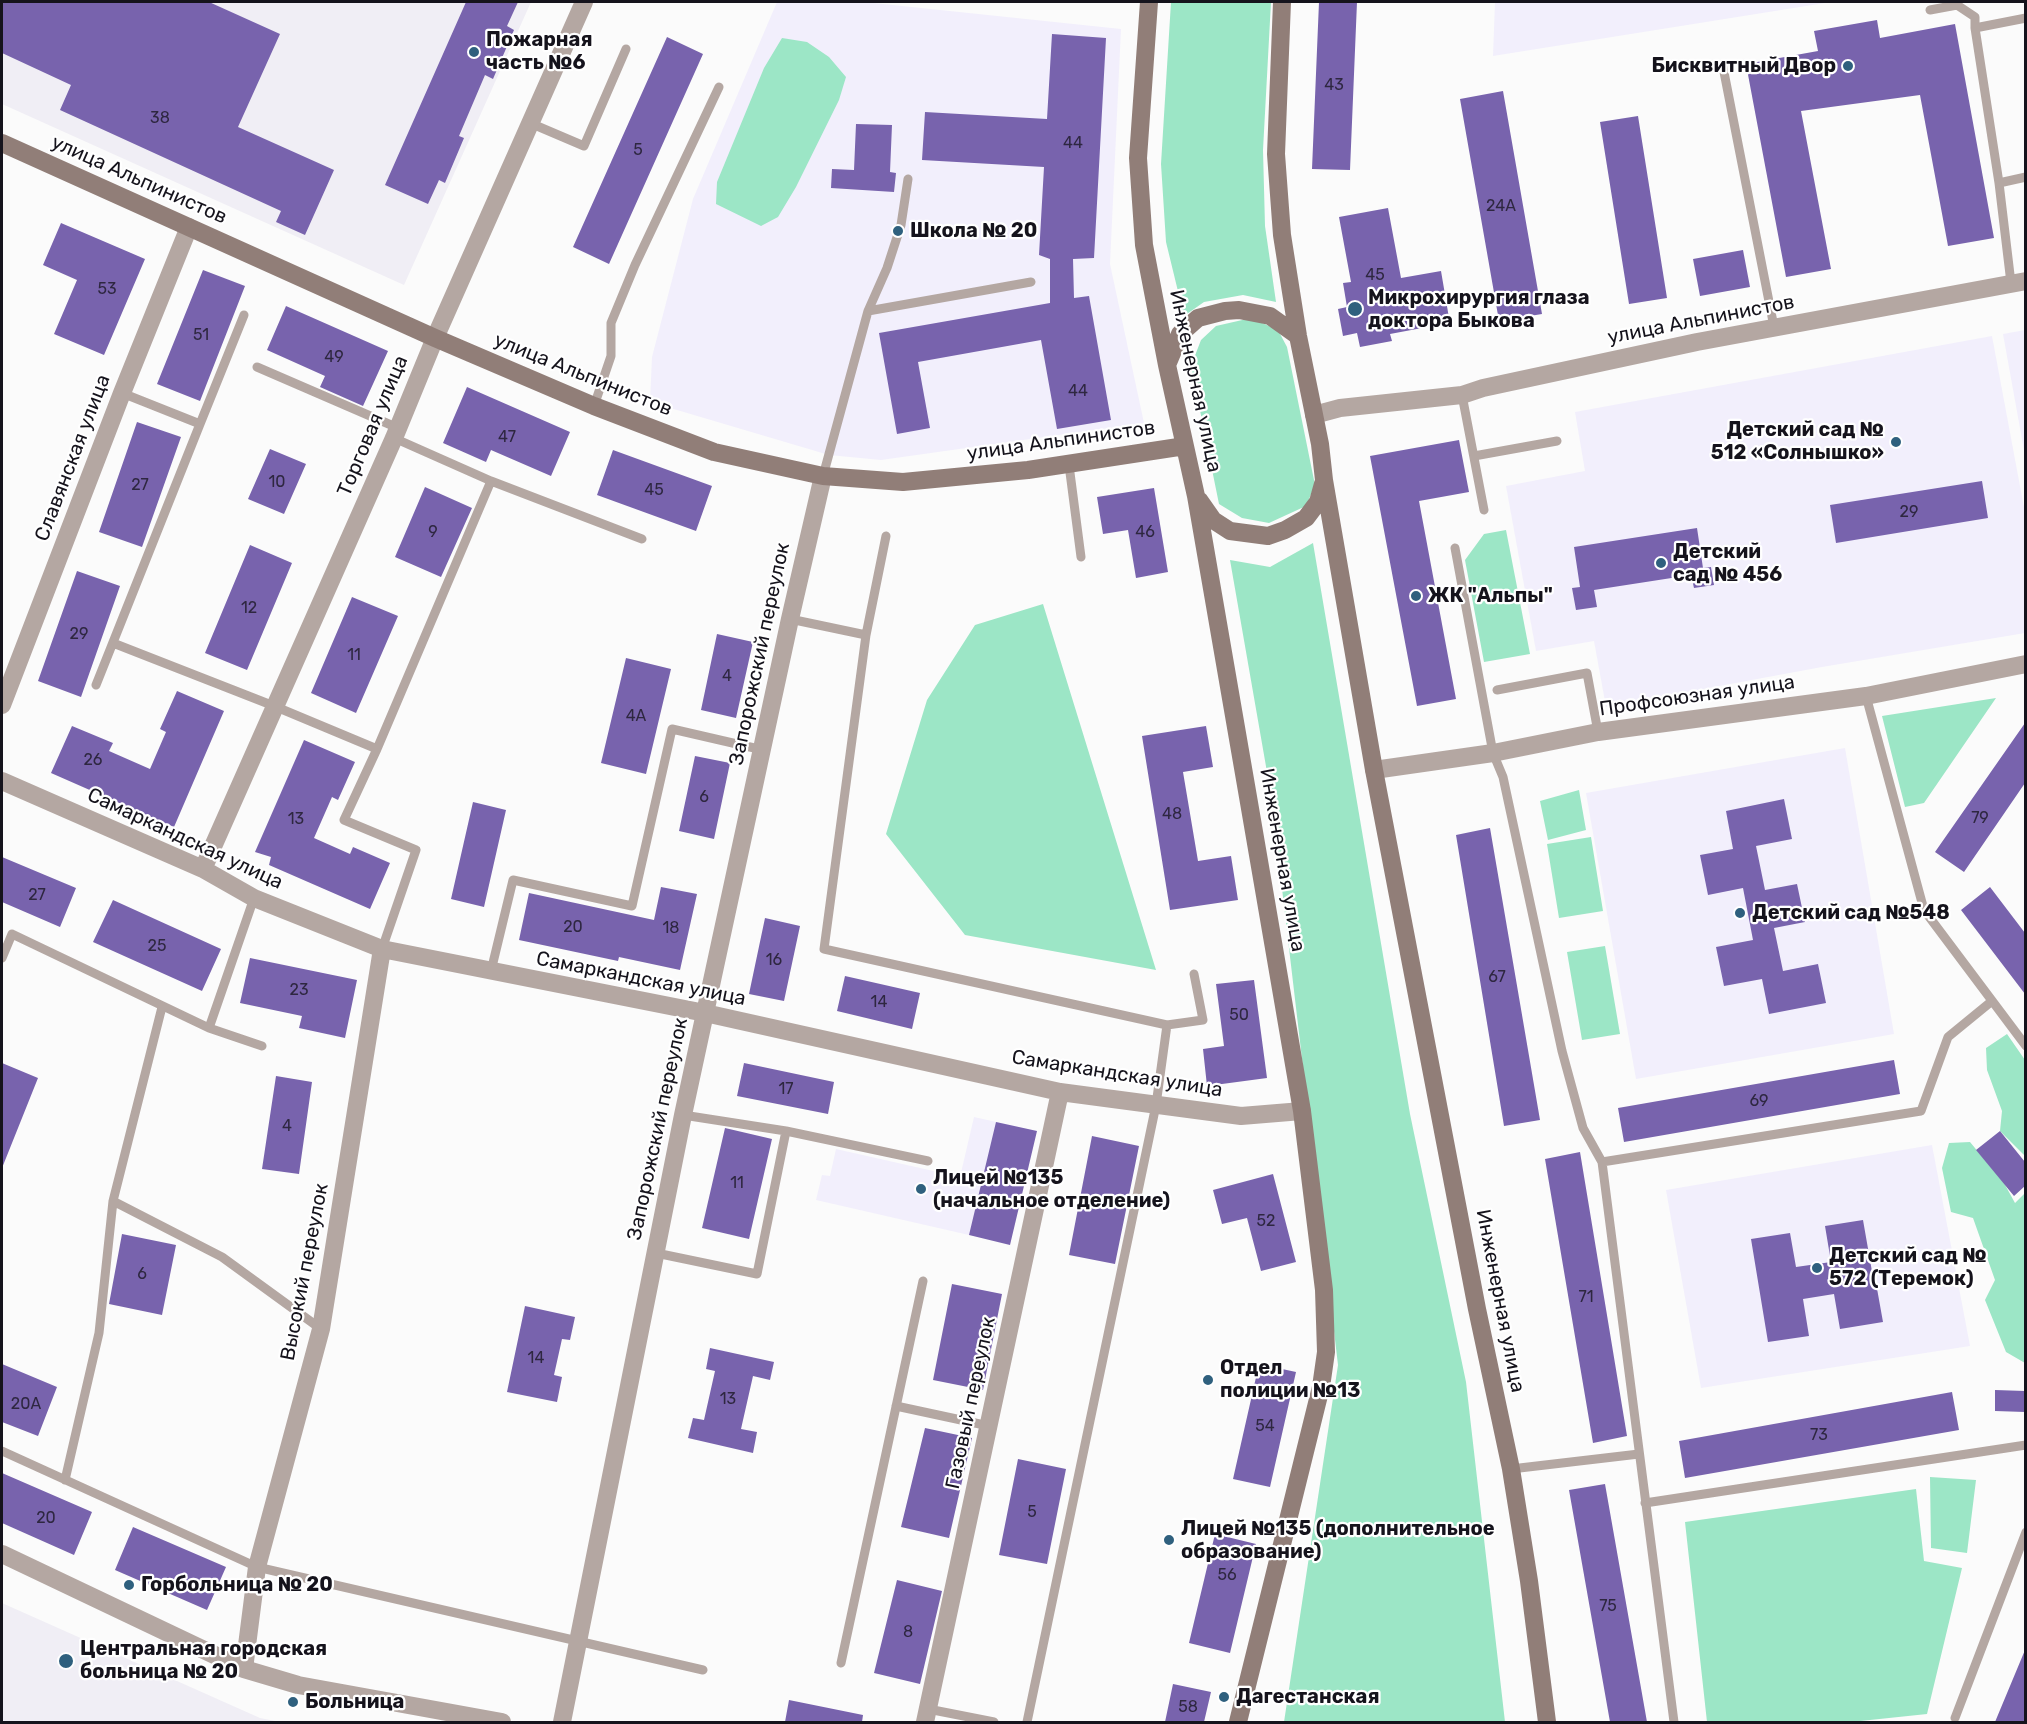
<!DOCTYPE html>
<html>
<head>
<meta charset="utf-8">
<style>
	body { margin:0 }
	#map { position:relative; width:2027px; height:1724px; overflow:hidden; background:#fbfbfb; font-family:Rubik,sans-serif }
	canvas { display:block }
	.frame { position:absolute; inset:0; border:3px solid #15131c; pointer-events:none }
</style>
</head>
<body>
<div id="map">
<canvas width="2027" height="1724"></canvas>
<div class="frame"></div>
</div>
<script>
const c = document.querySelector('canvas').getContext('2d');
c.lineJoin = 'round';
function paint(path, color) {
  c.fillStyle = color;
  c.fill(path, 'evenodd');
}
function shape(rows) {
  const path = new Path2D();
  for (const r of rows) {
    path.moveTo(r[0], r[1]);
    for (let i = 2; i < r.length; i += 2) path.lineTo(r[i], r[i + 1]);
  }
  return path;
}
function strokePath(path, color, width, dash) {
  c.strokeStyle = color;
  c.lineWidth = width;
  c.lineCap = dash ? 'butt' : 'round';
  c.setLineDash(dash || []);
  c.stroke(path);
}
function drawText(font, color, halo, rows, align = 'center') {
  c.font = font + ' Rubik,sans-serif';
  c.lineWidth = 4.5;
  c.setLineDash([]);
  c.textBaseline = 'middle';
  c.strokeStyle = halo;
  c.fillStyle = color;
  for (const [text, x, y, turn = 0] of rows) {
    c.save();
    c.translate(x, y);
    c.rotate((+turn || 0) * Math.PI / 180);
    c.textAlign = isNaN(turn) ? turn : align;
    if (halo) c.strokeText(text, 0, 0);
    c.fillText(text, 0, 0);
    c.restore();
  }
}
const built = shape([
	[2,2,531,2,404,285,2,104],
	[2,1603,260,1718,280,1722,2,1722]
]);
const education = shape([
	[777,2,864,2,1121,29,1110,264,1144,423,881,460,829,455,650,402,652,357,693,199],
	[1495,2,1825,2,1825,3,1493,56],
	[2025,330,2026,330,2025,456,2003,334],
	[1992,336,2025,513,2025,633,1822,667,1606,707,1594,641,1536,651,1506,486,1585,471,1575,412],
	[1845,748,1894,1034,1636,1079,1586,793],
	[974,1117,1037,1131,969,1235,816,1200,822,1175,830,1176,836,1149,960,1177],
	[1932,1145,1970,1346,1701,1388,1666,1190]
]);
const green = shape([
	[1171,2,1271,2,1263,150,1265,226,1276,302,1243,295,1204,302,1184,316,1166,242,1161,164],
	[782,38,807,42,829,57,846,77,839,100,796,187,778,217,761,226,716,204,717,182,764,68],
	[1251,318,1278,330,1287,347,1315,485,1306,506,1269,523,1242,518,1219,504,1191,366,1201,340,1216,326],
	[1506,530,1530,654,1484,662,1465,560,1484,534],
	[1313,543,1410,1114,1466,1382,1505,1722,1284,1722,1338,1365,1271,795,1230,560,1270,567],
	[1043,604,1156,970,965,935,886,834,927,700,975,625],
	[1996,698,1924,803,1905,807,1882,716],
	[1579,790,1586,830,1548,840,1540,801],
	[1591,837,1603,911,1559,918,1547,844],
	[1605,946,1620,1034,1582,1040,1567,952],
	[2007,1034,2025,1060,2025,1156,2000,1131,2002,1111,1987,1070,1986,1048],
	[1970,1142,2004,1183,2015,1203,2025,1193,2025,1363,2006,1352,1985,1300,1995,1280,1973,1218,1951,1212,1942,1168,1949,1143],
	[1930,1477,1976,1480,1967,1553,1931,1548],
	[1916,1489,1924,1561,1962,1568,1927,1714,1851,1722,1707,1722,1685,1522]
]);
const building = shape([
	[2,2,209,2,280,34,238,127,334,170,305,235,276,222,281,211,60,110,71,85,2,53],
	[466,2,518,2,507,26,514,30,493,79,485,75,459,136,464,138,445,183,439,180,428,204,385,185],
	[1319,2,1357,2,1350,170,1312,169],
	[1877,20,1880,38,1955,24,1994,238,1948,246,1920,95,1801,111,1831,269,1786,277,1746,64,1818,51,1814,31],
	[1052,34,1106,38,1094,258,1073,259,1074,298,1089,296,1111,420,1057,429,1041,340,918,362,930,428,897,434,879,333,1050,303,1050,259,1039,255,1044,167,922,160,925,112,1047,119],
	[667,37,703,54,609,264,573,247],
	[1503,91,1542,314,1499,321,1460,99],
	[1638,116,1667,298,1629,304,1600,122],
	[856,124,892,125,890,172,896,173,894,192,831,188,832,169,854,170],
	[1388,208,1401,278,1441,271,1449,318,1421,323,1422,328,1390,334,1392,341,1360,347,1357,333,1343,336,1338,309,1347,307,1343,283,1351,282,1339,217],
	[61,223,145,259,104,355,54,334,77,280,43,265],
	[1743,250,1750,287,1700,296,1693,259],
	[203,270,245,286,200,401,157,384],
	[286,306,388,351,363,406,320,387,325,376,267,350],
	[467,387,570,432,551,476,491,450,486,462,443,443],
	[137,422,181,437,142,547,99,532],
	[1459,440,1469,492,1419,501,1456,699,1417,706,1370,456],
	[270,449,306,464,284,514,248,499],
	[613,450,712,486,696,531,597,495],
	[1982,481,1988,518,1836,543,1830,505],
	[425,487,472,508,441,577,395,557],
	[1154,488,1168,572,1136,578,1128,530,1103,534,1097,497],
	[1697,528,1703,568,1711,567,1714,585,1694,588,1691,575,1594,590,1597,607,1576,610,1572,588,1580,587,1574,547],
	[250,545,292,563,247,670,205,653],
	[77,571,120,586,81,697,38,681],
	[352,597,398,616,356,713,311,693],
	[717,634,753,642,736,718,701,710],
	[626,658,671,669,646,774,601,763],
	[177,691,224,711,174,827,51,773,72,726,113,743,109,751,150,769,166,732,160,729],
	[2025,723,2025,783,1964,872,1935,852],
	[1206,726,1213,767,1183,772,1198,861,1231,856,1238,900,1170,910,1142,736],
	[304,740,355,762,338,800,332,797,314,838,350,854,353,847,390,863,370,909,269,865,271,857,255,852],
	[695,756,730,763,714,839,679,831],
	[1784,799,1792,839,1756,846,1765,890,1797,884,1805,922,1774,928,1783,971,1818,964,1826,1003,1769,1014,1762,979,1724,986,1716,947,1753,940,1743,888,1708,895,1700,855,1733,849,1726,811],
	[473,802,506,810,484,907,451,899],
	[1490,828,1540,1120,1504,1126,1456,835],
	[2,857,76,888,60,927,2,902],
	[661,887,697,894,680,970,619,957,618,961,519,940,529,893,654,920],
	[1990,887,2025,933,2025,994,1961,910],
	[113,900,221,949,202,991,93,942],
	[765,918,800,926,784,1001,749,994],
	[250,958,357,980,345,1038,299,1028,302,1016,240,1003],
	[845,976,920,993,912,1029,837,1011],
	[1254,980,1267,1078,1207,1086,1203,1049,1224,1046,1216,984],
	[1894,1060,1900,1094,1624,1142,1618,1108],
	[2,1063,38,1078,2,1168],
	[744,1063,834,1082,828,1114,737,1096],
	[276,1076,312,1082,299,1174,262,1169],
	[996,1122,1037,1131,1010,1245,969,1235],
	[725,1128,772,1139,749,1239,702,1228],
	[2000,1131,2025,1162,2025,1186,2014,1196,1976,1150],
	[1092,1136,1139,1146,1115,1264,1069,1255],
	[1580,1152,1627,1436,1593,1443,1545,1159],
	[1273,1174,1296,1262,1261,1271,1247,1218,1222,1224,1213,1190],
	[1863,1220,1874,1283,1876,1283,1883,1322,1840,1329,1834,1294,1803,1299,1809,1336,1768,1342,1751,1239,1790,1233,1796,1267,1831,1262,1825,1226],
	[122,1234,176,1245,162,1315,109,1304],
	[952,1284,1002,1294,983,1390,933,1380],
	[525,1306,575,1317,570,1340,562,1339,554,1375,562,1377,557,1402,507,1392],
	[710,1348,774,1362,770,1380,753,1376,741,1429,757,1432,753,1453,688,1438,693,1418,704,1420,715,1371,706,1369],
	[2,1364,57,1387,38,1436,2,1422],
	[1259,1364,1296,1372,1270,1487,1233,1479],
	[1995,1390,2025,1391,2025,1412,1995,1411],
	[1952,1392,1959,1430,1685,1478,1679,1441],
	[925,1428,972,1438,949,1538,901,1527],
	[1018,1459,1066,1469,1047,1564,999,1555],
	[2,1473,92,1512,74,1555,2,1523],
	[1605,1484,1647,1722,1610,1722,1569,1490],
	[133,1527,226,1567,207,1610,115,1570],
	[1215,1534,1256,1544,1230,1653,1189,1643],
	[897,1580,942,1591,920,1684,874,1673],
	[2025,1650,2025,1722,1995,1722],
	[1173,1684,1211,1692,1204,1722,1165,1722],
	[789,1700,863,1715,862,1722,785,1722]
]);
const lane = shape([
	[1930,10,1957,5,1975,17,1975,28],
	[1723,67,1774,327],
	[530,123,584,146,626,49],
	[1999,183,2026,177],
	[2011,283,1999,183,1975,28,2026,18],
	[868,311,887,268,901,225,908,179],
	[257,367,398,428],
	[1462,395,1484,510],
	[594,406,611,356,611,323,635,265,719,87],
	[200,424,244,315],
	[394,438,491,481,642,539],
	[1474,456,1557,441],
	[1069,465,1081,557],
	[823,476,868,311,1031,282],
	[886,536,866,635,824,949,1167,1025,1156,1105,1027,1722],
	[1455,548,1493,753,1503,777,1562,1051,1583,1128,1602,1162,1674,1722],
	[790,619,866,635],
	[113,643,274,706,377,749],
	[96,685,200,424,122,393],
	[1497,690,1587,673,1598,732],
	[1866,696,1924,910,2026,1046],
	[382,949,416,850,344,820,377,749,491,481],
	[2,958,12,934,209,1028,262,1046],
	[491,971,513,880,632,906,672,729,763,750],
	[1167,1025,1203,1020,1194,974],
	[209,1028,254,898],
	[683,1115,786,1131],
	[1602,1162,1921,1111,1948,1037,1992,1001],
	[113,1201,222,1257,321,1329],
	[656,1253,757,1274,786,1131,928,1161],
	[896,1406,989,1426],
	[2,1451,257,1567,703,1670],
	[1511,1469,1639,1454],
	[65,1480,99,1333,113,1201,162,1007],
	[1645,1503,2026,1445],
	[841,1663,923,1281],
	[928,1709,994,1722],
	[1955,1718,2026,1532]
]);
const street = shape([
	[1314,415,1340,408,1462,395,1483,388,1697,342,2026,281],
	[2,705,122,393,189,227],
	[1374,770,1493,753,1598,732,1866,696,2026,664],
	[2,781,203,869,254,898,382,949,705,1013,1060,1092,1241,1116,1302,1111],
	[203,869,394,438,435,338,584,2],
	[2,1554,244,1669,298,1685,502,1722],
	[244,1669,257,1567,321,1329,382,949],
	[562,1722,683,1115,790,619,823,476],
	[925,1722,1060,1092]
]);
const secondary = shape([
	[1149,2,1138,158,1144,245,1167,365,1196,496,1247,791,1302,1111,1324,1290,1326,1352,1321,1387,1238,1722],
	[1282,2,1276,154,1282,235,1298,336,1320,444,1324,480,1374,770,1477,1309,1511,1469,1529,1581,1547,1722],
	[2,143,435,338,594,406,714,452,823,476,903,482,1028,470,1185,446],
	[1167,365,1180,334,1198,318,1225,311,1239,310,1270,316,1298,336],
	[1199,500,1213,520,1230,531,1268,536,1285,530,1306,518,1318,502,1323,484]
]);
const markers = [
	[474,52,6,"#2f607e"],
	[1848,66,6,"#2f607e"],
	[898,231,6,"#2f607e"],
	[1355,309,8,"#2f607e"],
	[1896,442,6,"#2f607e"],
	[1661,563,6,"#2f607e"],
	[1416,596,6,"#2f607e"],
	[1740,913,6,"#2f607e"],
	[921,1189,6,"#2f607e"],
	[1817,1268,6,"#2f607e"],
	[1208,1380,6,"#2f607e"],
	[1169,1540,6,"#2f607e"],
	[129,1585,6,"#2f607e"],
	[66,1661,8,"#2f607e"],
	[1224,1697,6,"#2f607e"],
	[293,1702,6,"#2f607e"]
];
const numberNames = [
	["43",1334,85],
	["38",160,118],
	["44",1073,143],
	["5",638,150],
	["24А",1501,206],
	["45",1375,275],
	["53",107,289],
	["51",201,335],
	["49",334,357],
	["44",1078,391],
	["47",507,437],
	["10",277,482],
	["27",140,485],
	["45",654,490],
	["29",1909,512],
	["9",433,532],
	["46",1145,532],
	["12",249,608],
	["29",79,634],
	["11",354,655],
	["4",727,676],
	["4А",636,716],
	["26",93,760],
	["6",704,797],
	["48",1172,814],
	["79",1980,818],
	["13",296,819],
	["27",37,895],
	["20",573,927],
	["18",671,928],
	["25",157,946],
	["16",774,960],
	["67",1497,977],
	["23",299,990],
	["14",879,1002],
	["50",1239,1015],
	["17",786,1089],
	["69",1759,1101],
	["4",287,1126],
	["11",737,1183],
	["52",1266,1221],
	["6",142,1274],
	["71",1586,1297],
	["14",536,1358],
	["13",728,1399],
	["20А",26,1404],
	["54",1265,1426],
	["73",1819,1435],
	["5",1032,1512],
	["20",46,1518],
	["56",1227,1575],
	["75",1608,1606],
	["8",908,1632],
	["58",1188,1707]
];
const poiNames = [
	["Пожарная",486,40],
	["часть №6",486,63],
	["Бисквитный Двор",1836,66,"right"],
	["Школа № 20",910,231],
	["Микрохирургия глаза",1368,298],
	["доктора Быкова",1368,321],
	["Детский сад №",1884,430,"right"],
	["512 «Солнышко»",1884,453,"right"],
	["Детский",1673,552],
	["сад № 456",1673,575],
	["ЖК \"Альпы\"",1428,596],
	["Детский сад №548",1752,913],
	["Лицей №135",933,1178],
	["(начальное отделение)",933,1201],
	["Детский сад №",1829,1256],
	["572 (Теремок)",1829,1279],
	["Отдел",1220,1368],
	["полиции №13",1220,1391],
	["Лицей №135 (дополнительное",1181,1529],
	["образование)",1181,1552],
	["Горбольница № 20",141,1585],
	["Центральная городская",80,1649],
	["больница № 20",80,1672],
	["Дагестанская",1236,1697],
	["Больница",305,1702]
];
const streetNames = [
	["улица Альпинистов",139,180,24],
	["улица Альпинистов",1701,320,-11],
	["улица Альпинистов",583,375,22],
	["Инженерная улица",1195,381,78],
	["Торговая улица",373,426,-67],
	["улица Альпинистов",1061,441,-8],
	["Славянская улица",73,458,-69],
	["Запорожский переулок",760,654,-78],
	["Профсоюзная улица",1697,696,-8],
	["Самаркандская улица",185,839,25],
	["Инженерная улица",1282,860,80],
	["Самаркандская улица",641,979,11],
	["Самаркандская улица",1117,1074,9],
	["Запорожский переулок",658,1129,-78],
	["Высокий переулок",305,1272,-79],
	["Инженерная улица",1500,1301,79],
	["Газовый переулок",971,1403,-78]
];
paint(built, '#f0eef5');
paint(education, '#f2effc');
paint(green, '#9ce6c6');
paint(building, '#7863ad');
strokePath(lane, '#b4a7a2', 9);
strokePath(street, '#b4a7a2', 18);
strokePath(secondary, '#917e78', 18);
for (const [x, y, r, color] of markers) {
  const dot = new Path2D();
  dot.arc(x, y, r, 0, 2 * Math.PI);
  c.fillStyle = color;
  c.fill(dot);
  strokePath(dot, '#fff', 2);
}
drawText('16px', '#2e2740', null, numberNames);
drawText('bold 20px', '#15131c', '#fff', poiNames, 'left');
drawText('20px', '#15131c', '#fff', streetNames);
</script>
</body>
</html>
